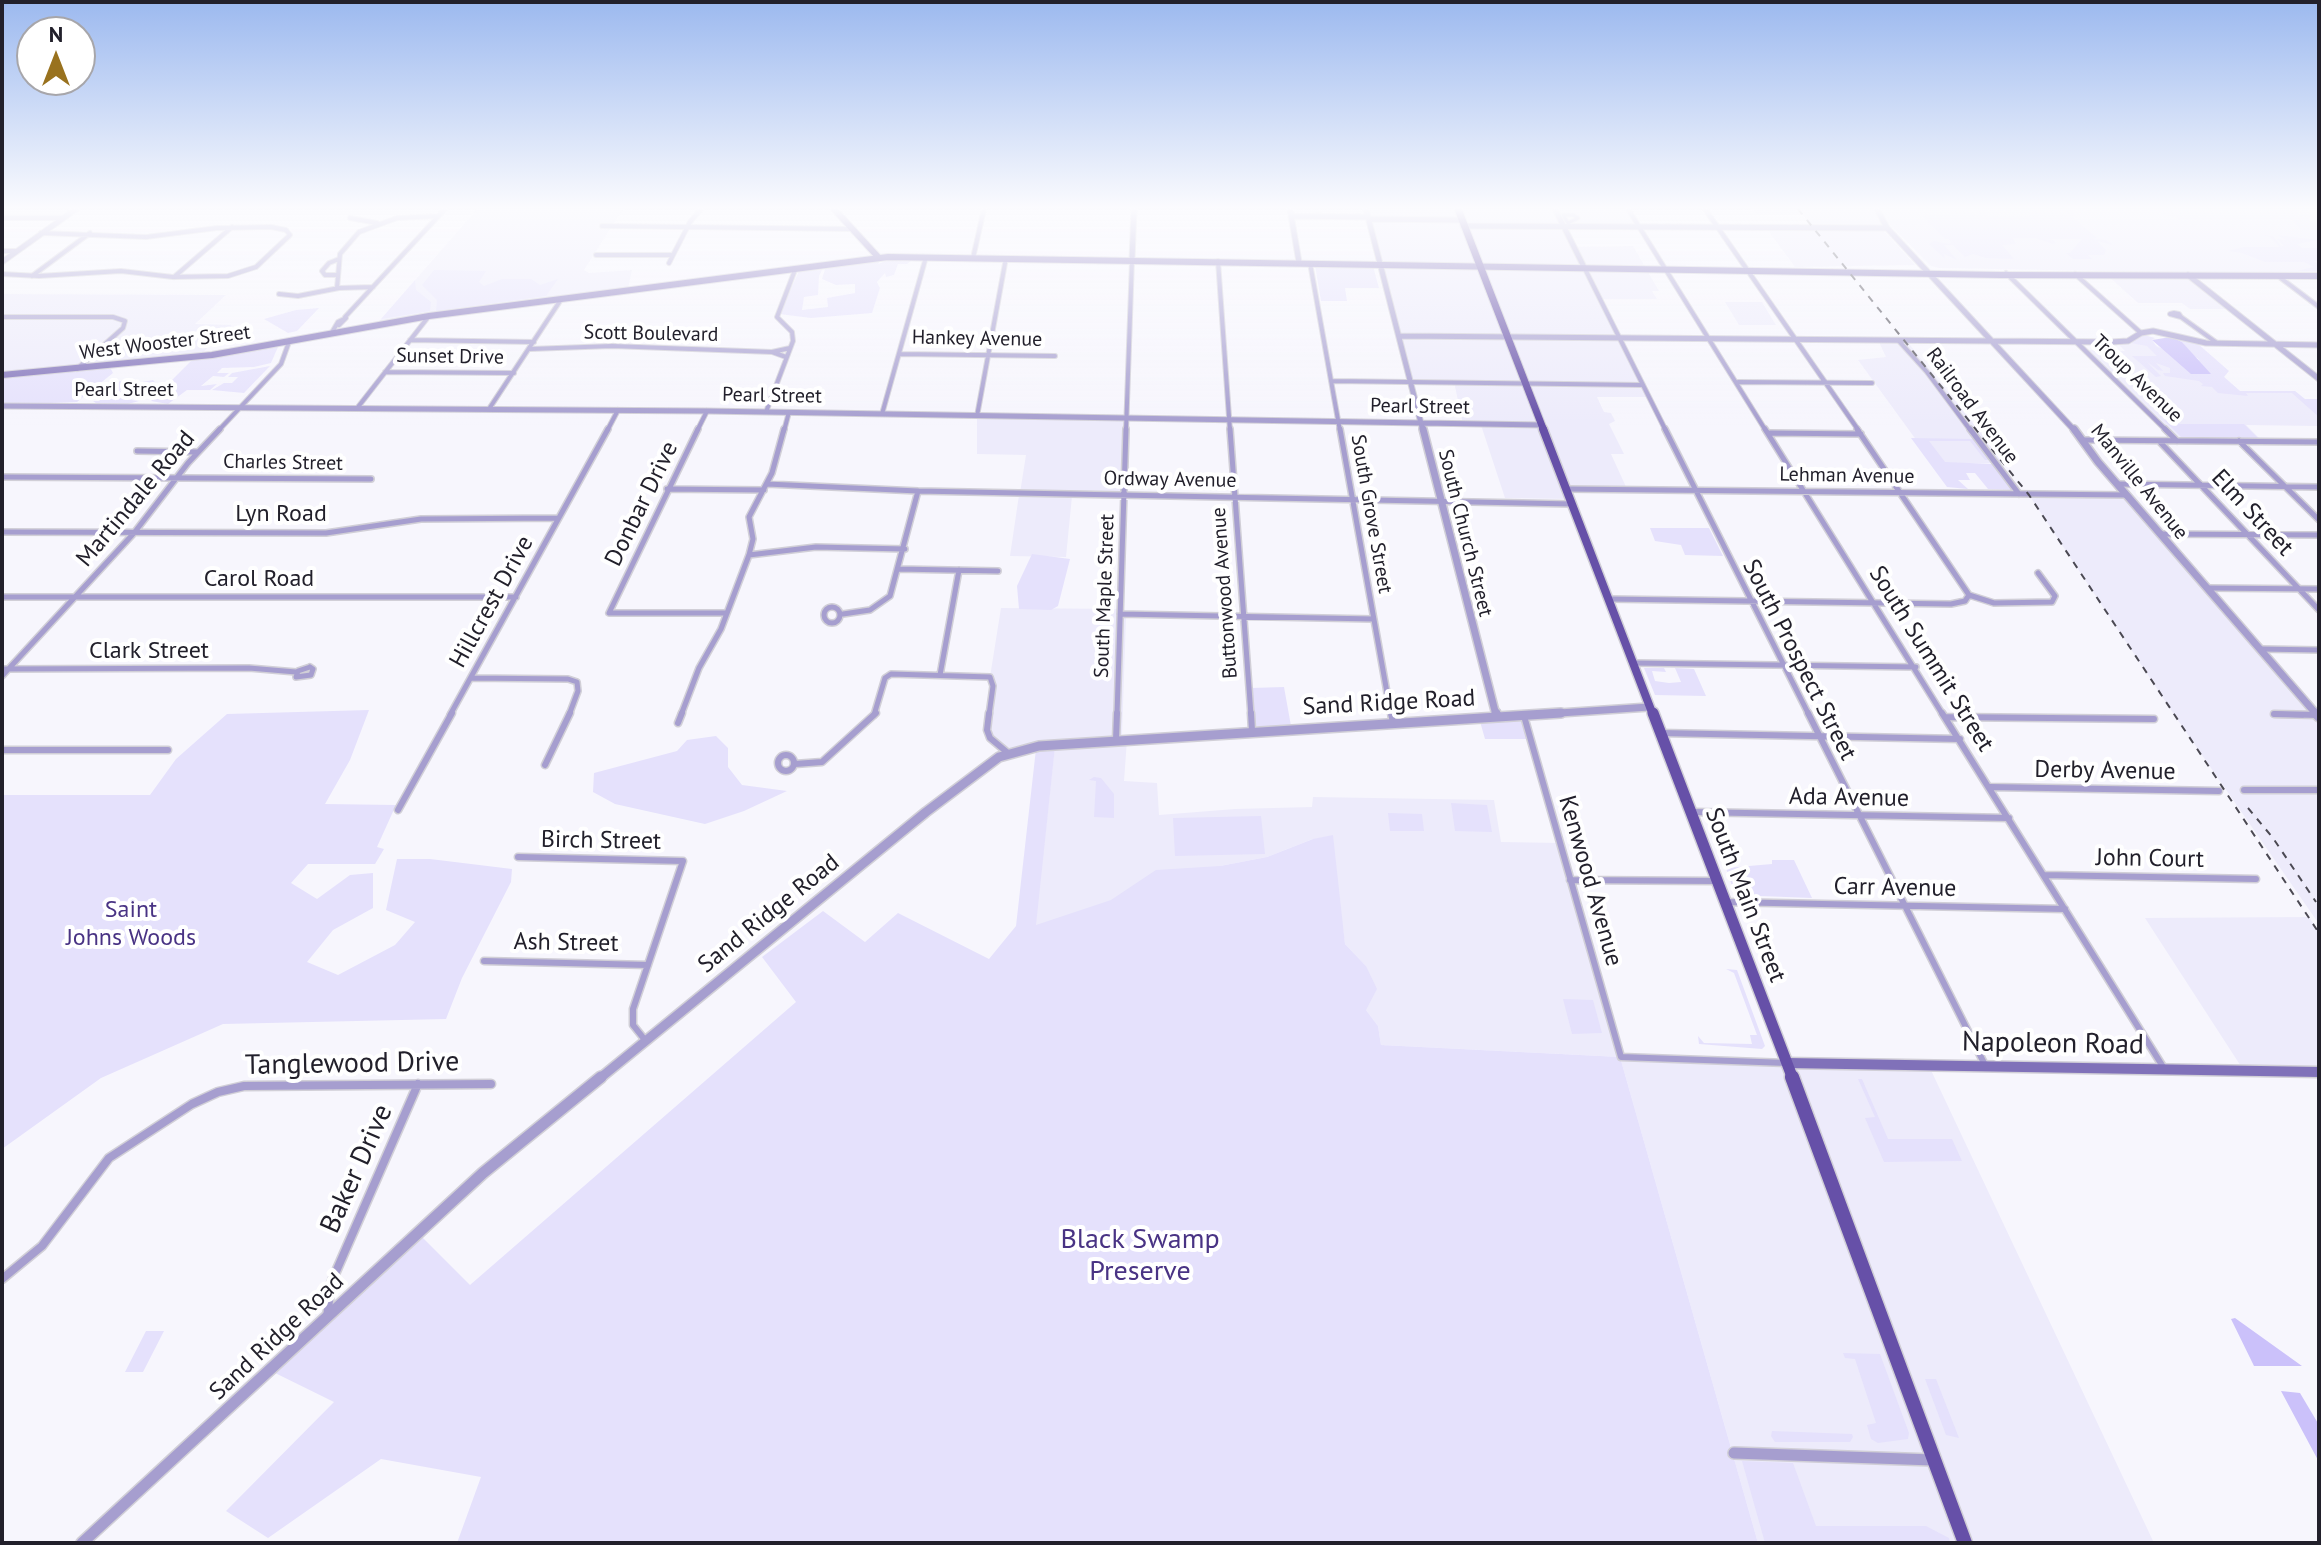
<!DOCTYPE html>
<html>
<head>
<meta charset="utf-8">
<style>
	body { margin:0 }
	#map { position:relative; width:2321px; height:1545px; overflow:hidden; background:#f7f6fd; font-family:"PT Sans",sans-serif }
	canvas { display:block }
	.frame { position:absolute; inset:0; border:4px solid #22202b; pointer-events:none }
	.north { position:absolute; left:16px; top:16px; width:80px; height:80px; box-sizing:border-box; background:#fff; border:2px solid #a7a6aa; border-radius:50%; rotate:0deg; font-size:22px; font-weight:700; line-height:32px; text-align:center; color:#22202b }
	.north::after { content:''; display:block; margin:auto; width:28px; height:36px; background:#99721e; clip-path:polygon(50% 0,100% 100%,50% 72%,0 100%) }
</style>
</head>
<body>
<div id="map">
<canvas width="2321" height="1545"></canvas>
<div class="frame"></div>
<div class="north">N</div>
</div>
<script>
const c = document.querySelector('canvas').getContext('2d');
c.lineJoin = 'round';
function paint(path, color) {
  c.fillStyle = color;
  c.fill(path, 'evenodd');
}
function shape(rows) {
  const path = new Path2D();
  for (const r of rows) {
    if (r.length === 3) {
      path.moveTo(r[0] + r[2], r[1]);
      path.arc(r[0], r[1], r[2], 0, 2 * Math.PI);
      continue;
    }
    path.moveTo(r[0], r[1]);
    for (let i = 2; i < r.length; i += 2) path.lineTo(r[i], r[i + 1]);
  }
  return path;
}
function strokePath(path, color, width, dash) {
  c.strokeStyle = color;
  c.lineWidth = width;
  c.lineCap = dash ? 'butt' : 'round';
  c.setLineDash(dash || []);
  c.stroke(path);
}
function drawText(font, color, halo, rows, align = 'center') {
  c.font = font + ' "PT Sans",sans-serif';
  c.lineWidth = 8;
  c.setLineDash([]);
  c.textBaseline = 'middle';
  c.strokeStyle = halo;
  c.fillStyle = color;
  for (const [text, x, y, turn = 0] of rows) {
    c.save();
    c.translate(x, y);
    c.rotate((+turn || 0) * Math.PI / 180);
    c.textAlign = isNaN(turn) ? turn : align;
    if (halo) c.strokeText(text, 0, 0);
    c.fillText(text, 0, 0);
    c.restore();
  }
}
const built = shape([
	[477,209,623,209,584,270,589,273,632,270,628,289,377,324],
	[1366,209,1628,209,1640,227,1565,227,1573,247,1633,246,1659,291,1652,291,1657,299,1601,299,1649,397,1597,397,1604,412,1611,413,1615,421,1609,424,1624,454,1611,454,1627,489,1568,489,1571,499,1505,498,1481,425,1463,424,1454,382,1410,382],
	[1752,209,2319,209,2319,275,1939,268,1931,266,1890,225,1812,225,1802,214,1756,214],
	[1767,229,1877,229,1886,233,1915,265,1795,267],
	[2107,275,2188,275,2230,309,2190,309,2182,303,2138,303],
	[2,294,226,295,195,324,232,325,200,355,2,373],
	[1725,302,1762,302,1776,325,1739,325],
	[2136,336,2224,377,2240,391,2295,391,2319,412,2319,426,2246,425,2262,441,2177,441,2085,350,2125,351,2116,342],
	[1878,340,1906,340,2005,463,1933,463,1858,360,1886,357],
	[977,416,1127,418,1124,495,1020,493,1026,455,977,454],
	[1019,495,1072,496,1066,557,1010,556],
	[2029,495,2127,495,2319,717,2319,924,2175,716],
	[1001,608,1124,609,1126,618,1122,734,1117,740,1127,740,1124,781,1157,783,1159,815,1235,809,1312,807,1313,797,1494,800,1501,842,1560,843,1621,1057,1929,1066,2154,1543,1758,1543,1620,1057,1381,1045,1378,1026,1366,1010,1366,966,1345,944,1342,924,1313,839,1267,857,1220,866,1035,926,1055,745,1008,753,988,734,993,686,990,677],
	[2309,917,2319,932,2319,1072,2244,1071,2145,918]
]);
const green = shape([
	[1935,209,1966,209,1976,216,1978,213,1973,209,1981,209,1989,214,1986,216,2029,216,2033,209,2059,209,2065,214,2058,213,2069,216,2062,209,2069,209,2076,215,2071,216,2097,238,2091,239,2106,240,2113,245,2097,241,2106,250,2104,255,2088,255,2092,259,2073,259,2066,253,2070,253,2082,239,2045,239,2053,240,2056,243,2053,244,2035,238,2013,238,2016,244,2002,245,2014,259,1986,258,1973,254,1965,257,1953,245,1944,245,1957,260,1944,254,1945,259,1929,244,1934,241,1948,244,1951,243,1949,239,1945,239,1922,216,1950,214,1945,209,1928,211],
	[2155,209,2296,209,2298,217,2300,214,2311,215,2309,220,2319,224,2319,230,2301,230,2293,220,2239,219,2246,226,2238,220,2173,220,2179,218,2161,214],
	[2262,235,2273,236,2281,246,2284,246,2277,239,2286,240,2277,235,2318,240,2297,244,2302,248,2319,248,2319,261,2314,261,2319,265,2319,271,2297,271,2314,267,2304,262,2265,262,2242,253,2228,251,2244,247,2280,247,2270,237],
	[891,259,912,260,907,264,898,264,894,275,886,277,885,273,877,282,880,288,872,313,811,318,779,314,799,271,822,270,819,276,818,295,804,297,802,310,828,307,827,298,855,293,855,284,836,285,822,279,825,269,880,260,878,264],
	[1315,265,1373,266,1379,288,1345,288,1347,301,1321,301],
	[434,270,486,271,479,282,484,286,502,279,531,279,540,285,558,279,546,296,436,311,437,300,422,285],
	[415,280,416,290,431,302,430,311,381,319],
	[319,308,297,331,288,333,264,319,296,310],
	[2144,335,2155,338,2152,340,2157,347,2200,360,2192,355,2182,342,2168,335,2197,343,2229,371,2224,377,2240,391,2295,391,2305,399,2319,399,2319,417,2292,393,2246,393,2248,396,2218,393,2212,387,2201,386,2203,384,2199,381,2165,376,2163,373,2170,373,2170,368,2156,363,2163,371,2158,370,2147,362,2161,376,2156,377,2132,356,2157,356,2147,346,2125,342],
	[278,347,271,363,254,367,222,368,217,373,229,373,224,377,213,376,201,386,217,384,210,390,187,390,168,404,151,401,192,360],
	[270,366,244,393,212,390,224,383,232,383,238,377,228,377,232,373],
	[107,368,111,369,113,373,77,402,2,405,2,377],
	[128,379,126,382,130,382,119,391,123,392,115,401,142,382,153,380,157,384,131,400,139,401,128,404,97,404,93,401,99,401,111,388,107,385],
	[2164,420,2173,424,2244,424,2258,438,2181,437],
	[1911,438,1974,439,1990,460,1985,460,1970,441,1929,441,1945,462,1993,464,2012,490,1988,489,1975,473,1966,473,1970,480,1958,480,1968,489,1947,487],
	[1650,528,1709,528,1723,556,1685,555,1681,545,1655,541],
	[1032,554,1070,559,1058,606,1051,610,1019,609,1017,586],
	[1644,668,1664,668,1666,672,1652,671,1655,681,1669,683,1681,682,1675,668,1694,669,1706,696,1655,695],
	[1284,687,1291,726,1255,726,1251,688],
	[369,710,350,760,325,804,396,805,377,847,384,849,375,864,308,864,291,883,317,899,350,875,373,873,373,908,333,930,307,962,338,975,395,945,415,922,386,910,397,859,430,859,512,869,511,882,462,978,446,1019,223,1024,101,1078,2,1149,2,795,150,795,176,759,227,714],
	[1524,716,1531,739,1485,739,1479,718],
	[716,736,728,748,728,767,742,785,787,791,744,811,705,824,615,804,593,792,594,773,677,751,687,740],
	[1055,747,1036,925,1111,900,1156,870,1220,866,1267,857,1313,839,1333,835,1345,944,1366,966,1377,989,1366,1010,1378,1026,1381,1045,1620,1057,1758,1543,457,1543,481,1477,381,1459,268,1538,226,1511,334,1402,269,1370,418,1233,470,1285,796,1002,762,957,823,911,865,942,898,913,989,959,1016,926,1036,749],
	[1094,777,1101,778,1114,794,1114,818,1094,817,1096,781,1089,780],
	[1451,803,1487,805,1492,832,1455,831],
	[1388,813,1422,814,1424,831,1390,831],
	[1261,816,1265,854,1175,856,1173,818],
	[1772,860,1794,860,1812,898,1735,895,1726,868,1772,864],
	[1726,969,1737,970,1765,1046,1762,1049,1699,1044,1698,1036,1704,1043,1752,1044,1750,1035,1757,1035,1734,973],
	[1563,999,1593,1000,1602,1033,1572,1034],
	[1858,1079,1862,1079,1888,1139,1952,1139,1962,1161,1884,1162,1865,1118,1875,1117],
	[146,1331,164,1331,143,1372,125,1372],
	[1843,1353,1880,1354,1909,1433,1908,1439,1878,1443,1871,1439,1867,1425,1876,1423,1855,1359,1845,1358],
	[1925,1379,1936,1379,1959,1438,1946,1435],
	[1772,1431,1852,1434,1853,1437,1850,1442,1775,1442,1771,1436],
	[1742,1461,1793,1463,1816,1526,1926,1526,1949,1538,1950,1543,1765,1543]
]);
const water = shape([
	[2171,337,2182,342,2211,374,2191,374,2152,340],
	[2235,1318,2302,1366,2254,1366,2231,1319],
	[2281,1391,2300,1393,2319,1425,2319,1462]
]);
const pedestrian = shape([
	[1563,215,1573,215,1578,218,1568,223,1563,215]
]);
const minorFar3 = shape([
	[1628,209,1766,431],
	[1705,209,1859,431],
	[2,218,63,218],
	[350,218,377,223],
	[602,226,852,229],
	[2,251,17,251],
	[596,255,673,255],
	[973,258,984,209],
	[1218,261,1230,431],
	[669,263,690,222,701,209],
	[1310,263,1340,431],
	[1584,267,1666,431],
	[2006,273,2167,431],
	[2,274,39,276,121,271,173,277,228,276,256,267,290,235,286,230,271,227,217,228,146,237,41,233],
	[2075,274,2141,333],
	[338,275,325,275,322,271,329,263,339,259],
	[32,276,90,233],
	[2278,276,2319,307],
	[174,277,232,227],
	[337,288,340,254,359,232,397,218,438,216],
	[279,294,298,296,339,288,373,287],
	[2174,313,2179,314,2181,317,2170,314,2174,313],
	[2,317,113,317,125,321,123,328,77,369],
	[345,317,445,209],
	[2181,317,2217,343],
	[331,334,338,322,346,318,339,325],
	[410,340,534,342],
	[1898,340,1927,372,1971,431],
	[530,349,612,346,772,352],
	[899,354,1055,356],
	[786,357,772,352,790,348],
	[385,372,514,373],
	[1331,381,1643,385],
	[1738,382,1872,383],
	[358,407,429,316],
	[489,409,562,298],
	[766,412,793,341,792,332,777,317,795,270],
	[882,414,926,257],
	[977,416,1006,258],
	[218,431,281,364,289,342],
	[607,431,618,410],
	[697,431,707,411],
	[784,431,789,412],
	[1126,431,1132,260]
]);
const minorFar2 = shape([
	[698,429,609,613,726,613],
	[1230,429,1251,715],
	[1340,429,1391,715],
	[1665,429,1809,715],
	[1765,429,1943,715],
	[1857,429,1969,595],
	[1970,429,2019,494],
	[2165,429,2177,441],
	[1770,433,1861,434],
	[2083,440,2319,442],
	[2159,441,2319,610],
	[2239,441,2319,520],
	[137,451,198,452],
	[2,477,371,479],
	[767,484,918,491,1573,504],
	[2117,484,2319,487],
	[667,489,764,490],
	[1567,489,2127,495],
	[2,532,326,533,421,519,558,518],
	[2160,534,2319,535],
	[749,555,816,547,905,549],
	[899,569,998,571],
	[2208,588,2319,589],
	[1969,595,1994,603,2052,602,2055,596,2038,573],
	[2,597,516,597],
	[1609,599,1951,604,1965,601,1969,595],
	[832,615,8],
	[843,614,870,610,890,596,918,491],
	[1120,614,1373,619],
	[2261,649,2319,650],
	[1634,663,1916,667],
	[310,667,313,669,311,675,296,677,298,671,310,667],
	[2,669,249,668,296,672],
	[940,675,959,570],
	[2,676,134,533,188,463,220,429],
	[471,678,568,679,577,682,578,691,569,715],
	[2274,714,2303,715],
	[450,715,608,429],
	[681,715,699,668,721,629,749,555,753,539,749,517,772,473,784,429],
	[874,715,885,678,891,674,990,677,993,686,989,715],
	[1117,715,1126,429]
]);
const minorFar1 = shape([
	[989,713,987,730,990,738,1008,753],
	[1251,713,1252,731],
	[1391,713,1393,723],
	[1808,713,1986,1067],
	[1942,713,2165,1070],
	[2274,714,2319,715],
	[1524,716,1621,1057,1787,1063],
	[1946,717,2154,719],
	[678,723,682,713],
	[1660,733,1960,739],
	[1116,740,1117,713],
	[2,750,168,750],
	[786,763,8],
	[795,764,822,762,876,713],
	[545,765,570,713],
	[1990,787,2219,791],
	[2244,790,2319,790],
	[398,810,452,713],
	[1693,812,2009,818],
	[518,857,683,861,633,1009,633,1025,645,1040],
	[2044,875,2256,879],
	[1570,880,1717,881],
	[1725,902,2065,909],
	[484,961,648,965]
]);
const minor = shape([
	[2,1279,42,1246,109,1158,192,1104,218,1092,244,1086,491,1084],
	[327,1318,331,1283,418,1084]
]);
const tertiaryFar3 = shape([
	[1290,209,1299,262],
	[1366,209,1423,431],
	[1555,209,1584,267],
	[1877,209,1887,228,2075,431],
	[1291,216,1368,217],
	[1369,219,1461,220],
	[1463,226,1887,228],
	[1132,260,1134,209],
	[2,262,76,209],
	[2188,275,2319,379],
	[1399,336,2111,342,2128,341,2141,333,2153,331,2206,343,2319,345],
	[2,406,707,411,1542,425]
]);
const tertiaryFar2 = shape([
	[1423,429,1496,715],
	[2074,429,2098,462,2317,715],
	[1530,715,1649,707]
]);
const tertiaryFar1 = shape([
	[1496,713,1497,717],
	[2315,713,2319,717],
	[599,1079,926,812,999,757,1039,746,1561,713]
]);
const tertiary = shape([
	[1734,1453,1933,1460],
	[82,1543,483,1173,601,1077]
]);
const secondaryFar1 = shape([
	[834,209,879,258],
	[2,375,212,355,429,316,888,257,2001,275,2319,276]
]);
const secondary = shape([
	[1787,1063,2319,1072]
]);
const primaryFar3 = shape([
	[1458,209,1544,431]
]);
const primaryFar2 = shape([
	[1543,429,1653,715]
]);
const primaryFar1 = shape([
	[1653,713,1793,1079]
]);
const primary = shape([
	[1792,1077,1965,1543]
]);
const rail = shape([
	[1798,209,2029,495,2319,933],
	[2248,808,2273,838,2316,902]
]);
const farStreetnames = [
	["Scott Boulevard",651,334,1],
	["Hankey Avenue",977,339,1],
	["West Wooster Street",165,343,-7],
	["Sunset Drive",450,357,1],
	["Troup Avenue",2137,379,44],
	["Pearl Street",124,390],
	["Pearl Street",772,396,1],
	["Railroad Avenue",1972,406,53],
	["Pearl Street",1420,407,1],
	["Charles Street",283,463,1],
	["Lehman Avenue",1847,476,1],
	["Ordway Avenue",1170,480,1],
	["Manville Avenue",2139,482,51],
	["South Grove Street",1371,514,80],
	["South Church Street",1465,533,76],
	["Buttonwood Avenue",1225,593,-94],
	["South Maple Street",1105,596,-88]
];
const streetNames = [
	["Martindale Road",136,499,-50],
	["Donbar Drive",642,504,-64],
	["Elm Street",2252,513,47],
	["Lyn Road",281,514],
	["Carol Road",259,579],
	["Hillcrest Drive",492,602,-61],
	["Clark Street",149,651],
	["South Summit Street",1931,659,58],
	["South Prospect Street",1799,660,63],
	["Sand Ridge Road",1389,703,-3],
	["Derby Avenue",2105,771,1],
	["Ada Avenue",1849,798,1],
	["Birch Street",601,841,1],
	["John Court",2150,859,1],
	["Kenwood Avenue",1590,881,74],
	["Carr Avenue",1895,888,1],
	["South Main Street",1745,895,69],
	["Sand Ridge Road",769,914,-39],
	["Ash Street",566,943,1],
	["Sand Ridge Road",277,1337,-43]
];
const parkNames = [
	["Saint",131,910],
	["Johns Woods",131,938]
];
const nearStreetnames = [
	["Napoleon Road",2053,1044,1],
	["Tanglewood Drive",352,1064,-1],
	["Baker Drive",357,1169,-66]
];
const nearParknames = [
	["Black Swamp",1140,1240],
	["Preserve",1140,1272]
];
paint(built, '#edebfb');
paint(green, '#e5e1fc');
paint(water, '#cbc1fa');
strokePath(pedestrian, '#d1cfd7', 5);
strokePath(minorFar3, '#d1cfd7', 6);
strokePath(minorFar2, '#d1cfd7', 8);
strokePath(minorFar1, '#d1cfd7', 9);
strokePath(minor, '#d1cfd7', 11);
strokePath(tertiaryFar3, '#d1cfd7', 7);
strokePath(tertiaryFar2, '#d1cfd7', 10);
strokePath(tertiaryFar1, '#d1cfd7', 12);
strokePath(tertiary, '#d1cfd7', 14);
strokePath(secondaryFar1, '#d1cfd7', 8);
strokePath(secondary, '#d1cfd7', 13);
strokePath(primaryFar3, '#d1cfd7', 9);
strokePath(primaryFar2, '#d1cfd7', 11);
strokePath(primaryFar1, '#d1cfd7', 14);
strokePath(primary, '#d1cfd7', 17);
strokePath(pedestrian, '#a69ecf', 3);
strokePath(minorFar3, '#a69ecf', 4);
strokePath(minorFar2, '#a69ecf', 5);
strokePath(minorFar1, '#a69ecf', 6);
strokePath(minor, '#a69ecf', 8);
strokePath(tertiaryFar3, '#a69ecf', 5);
strokePath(tertiaryFar2, '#a69ecf', 7);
strokePath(tertiaryFar1, '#a69ecf', 9);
strokePath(tertiary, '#a69ecf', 11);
strokePath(secondaryFar1, '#8071b9', 6);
strokePath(secondary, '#8071b9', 10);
strokePath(primaryFar3, '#6650a8', 7);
strokePath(primaryFar2, '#6650a8', 8);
strokePath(primaryFar1, '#6650a8', 11);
strokePath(primary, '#6650a8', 14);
strokePath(rail, '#4b4953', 2, [7, 7]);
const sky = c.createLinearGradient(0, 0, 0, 425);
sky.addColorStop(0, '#9cb9ef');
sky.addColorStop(0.49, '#fbfbfe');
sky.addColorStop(1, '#fbfbfe00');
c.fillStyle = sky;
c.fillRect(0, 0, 2321, 425);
drawText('20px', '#22202b', '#fff', farStreetnames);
drawText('24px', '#22202b', '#fff', streetNames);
drawText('24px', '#493384', '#fff', parkNames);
drawText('28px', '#22202b', '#fff', nearStreetnames);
drawText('28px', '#493384', '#fff', nearParknames);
</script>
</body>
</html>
